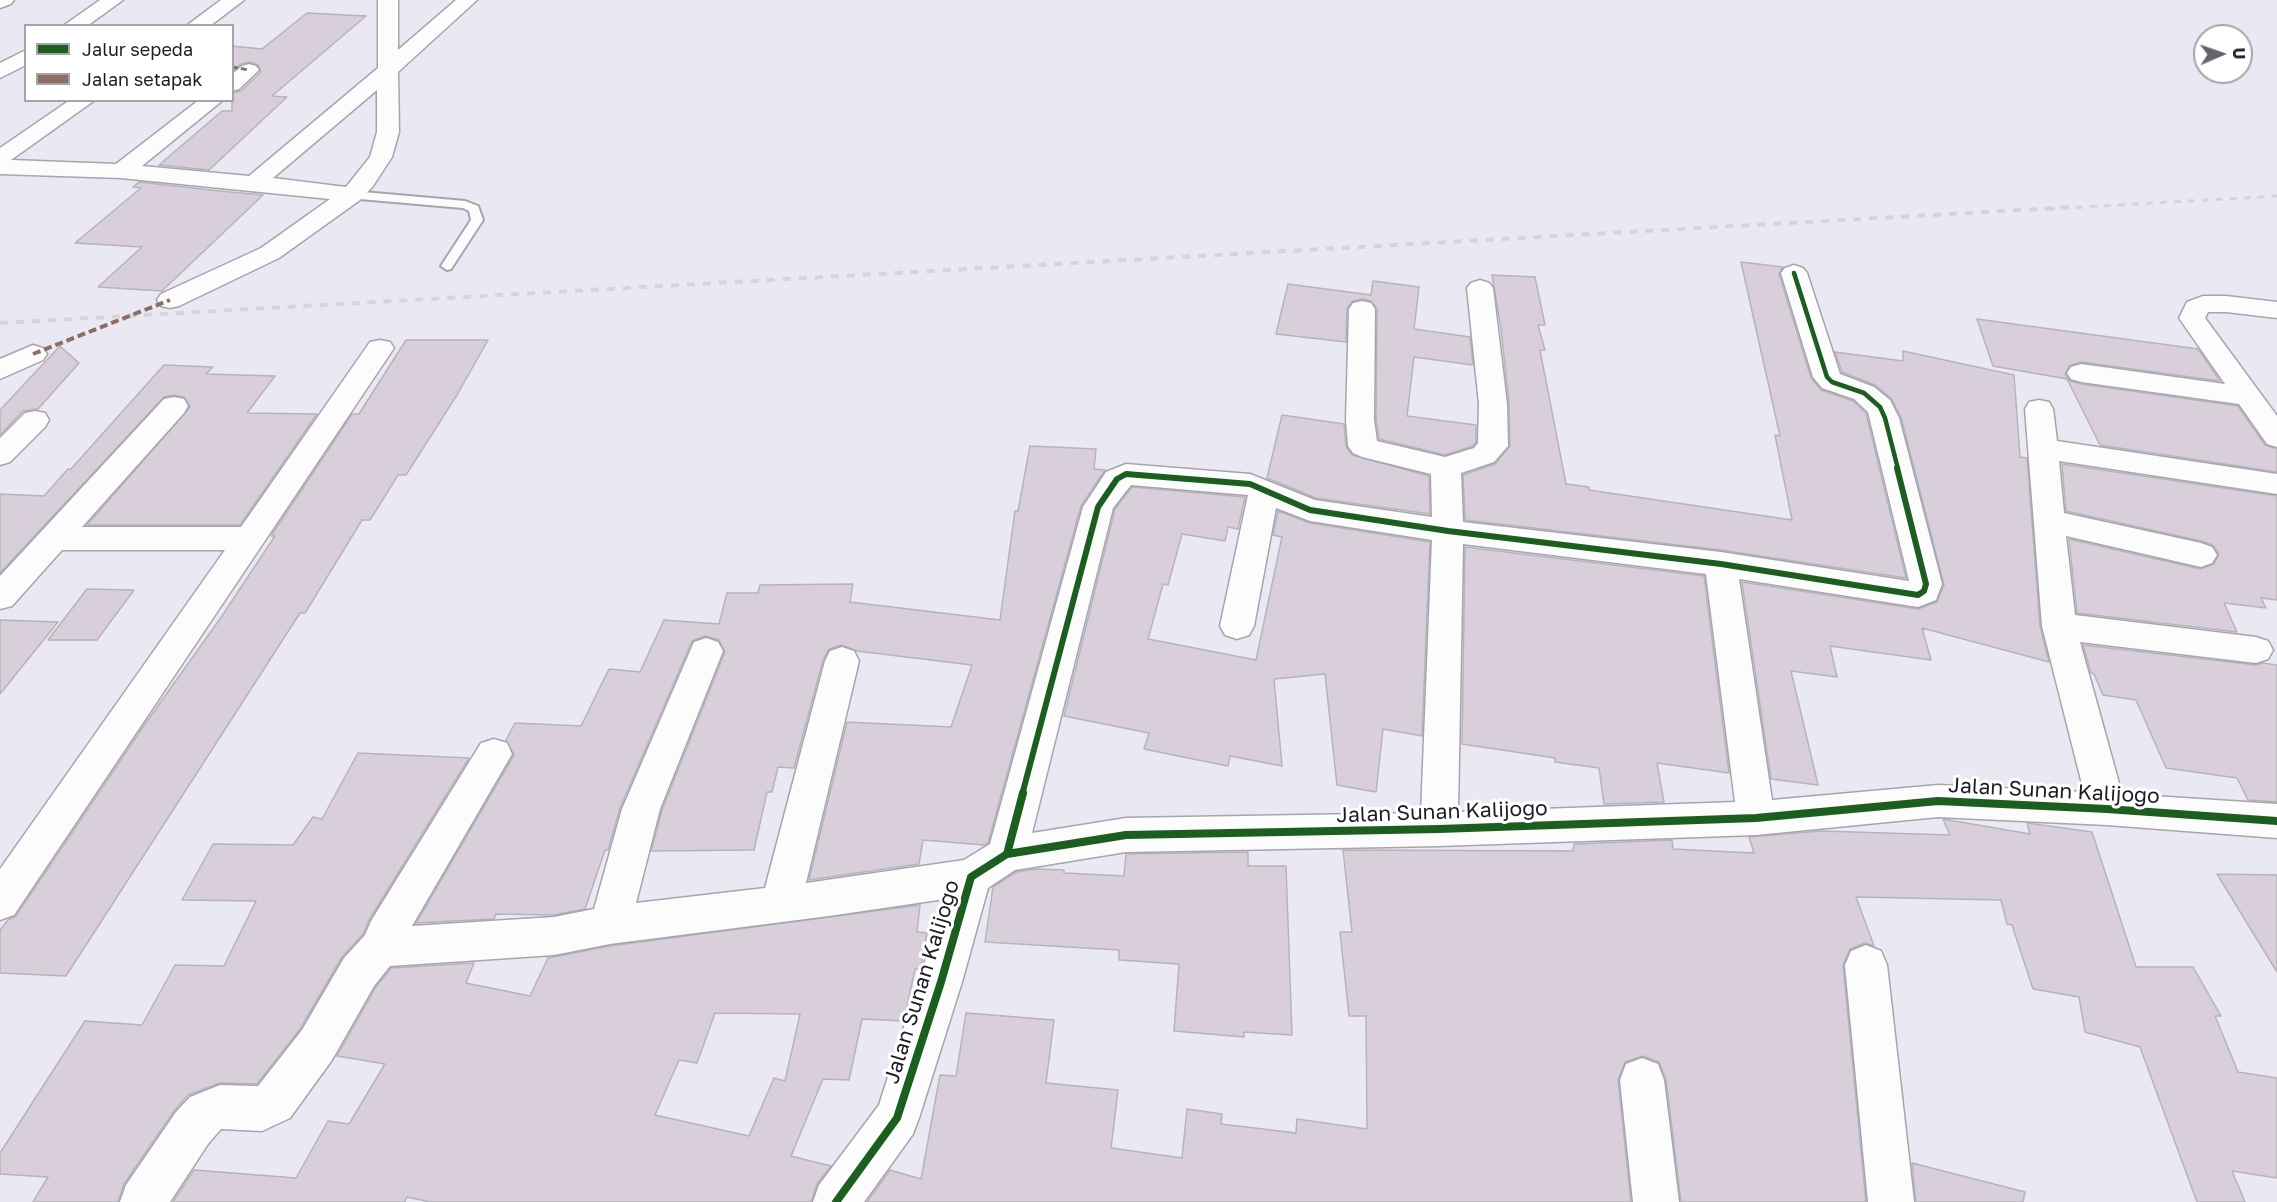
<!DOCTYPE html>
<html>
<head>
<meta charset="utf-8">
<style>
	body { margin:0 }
	#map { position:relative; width:2277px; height:1202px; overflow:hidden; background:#eae8f3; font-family:"Golos Text",sans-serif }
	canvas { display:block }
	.legend { position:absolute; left:24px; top:24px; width:210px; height:78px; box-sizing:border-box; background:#fff; border:2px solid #a5a5a7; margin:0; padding:8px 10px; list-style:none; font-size:18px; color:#1e1d24 }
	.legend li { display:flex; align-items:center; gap:12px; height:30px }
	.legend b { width:30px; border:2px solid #a5a5a7 }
	.north { position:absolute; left:2193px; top:24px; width:60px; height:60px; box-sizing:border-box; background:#fff; border:2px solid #a5a5a7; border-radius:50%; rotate:88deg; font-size:16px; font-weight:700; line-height:24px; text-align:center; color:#1e1d24 }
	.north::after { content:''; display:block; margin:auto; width:21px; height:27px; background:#65646c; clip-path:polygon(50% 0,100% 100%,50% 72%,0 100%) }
</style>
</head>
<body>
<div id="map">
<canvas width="2277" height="1202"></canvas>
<ul class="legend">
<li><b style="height:8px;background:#1b5e20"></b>Jalur sepeda</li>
<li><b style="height:8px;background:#8d6e63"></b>Jalan setapak</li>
</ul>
<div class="north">U</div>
</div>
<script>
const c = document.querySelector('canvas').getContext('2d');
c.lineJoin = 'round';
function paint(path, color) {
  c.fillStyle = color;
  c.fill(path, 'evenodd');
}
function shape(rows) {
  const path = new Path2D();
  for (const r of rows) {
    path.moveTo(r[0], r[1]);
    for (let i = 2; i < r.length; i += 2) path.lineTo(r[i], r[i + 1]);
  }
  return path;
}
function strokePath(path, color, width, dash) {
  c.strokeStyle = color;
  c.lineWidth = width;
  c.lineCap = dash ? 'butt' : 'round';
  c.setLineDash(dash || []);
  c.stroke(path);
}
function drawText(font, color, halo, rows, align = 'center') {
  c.font = font + ' "Golos Text",sans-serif';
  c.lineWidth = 6;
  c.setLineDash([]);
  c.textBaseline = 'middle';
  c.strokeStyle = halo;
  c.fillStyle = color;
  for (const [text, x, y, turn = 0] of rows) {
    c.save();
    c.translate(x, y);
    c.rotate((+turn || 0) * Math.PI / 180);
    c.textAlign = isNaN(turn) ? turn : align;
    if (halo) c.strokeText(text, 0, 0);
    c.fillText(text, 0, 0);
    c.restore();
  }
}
const building = shape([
	[307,13,366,16,272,96,287,97,209,170,159,165,222,111,232,111,232,93,241,91,261,72,258,65,250,62,241,64,232,71,232,46,262,49,307,13],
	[139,182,220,191,263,195,162,291,98,287,142,247,75,243,141,188,133,187,139,182],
	[1741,262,1783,267,1779,274,1811,378,1821,390,1853,401,1866,413,1906,578,1721,550,1465,520,1463,475,1495,464,1510,446,1509,404,1501,328,1492,275,1535,277,1545,325,1538,325,1545,350,1540,350,1566,484,1589,487,1589,490,1792,520,1775,435,1780,436,1741,262],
	[1373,281,1419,287,1414,329,1470,337,1473,365,1414,357,1407,416,1476,425,1476,442,1473,446,1445,455,1379,439,1376,420,1377,309,1371,301,1362,299,1353,301,1347,308,1346,342,1276,334,1288,284,1371,295,1373,281],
	[1977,319,2198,349,2220,381,2081,362,2069,366,2065,374,2070,381,2081,384,2238,406,2265,445,2277,449,2277,472,2100,445,2067,379,1993,366,1977,319],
	[406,340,488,340,457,395,406,475,398,475,370,520,362,520,305,613,300,613,66,976,0,973,0,930,8,920,16,916,145,724,222,616,275,536,271,536,352,414,359,414,406,340],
	[60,346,79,363,38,409,23,411,0,435,0,410,60,346],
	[1903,351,2014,375,2020,457,2027,458,2040,626,2049,662,1922,628,1931,660,1830,646,1837,677,1791,671,1818,785,1771,779,1742,582,1918,609,1937,602,1944,585,1901,417,1891,398,1875,385,1842,372,1835,352,1903,361,1903,351],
	[164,365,213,367,206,374,275,376,247,413,317,414,240,525,87,525,190,407,184,397,174,395,164,397,0,573,0,494,44,496,68,469,71,469,164,365],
	[1282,415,1344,424,1346,446,1352,455,1429,476,1430,514,1316,498,1267,478,1282,415],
	[1030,446,1096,449,1094,469,1105,470,1081,506,988,843,984,845,923,840,919,864,809,880,847,722,951,727,972,665,857,651,841,645,829,649,823,660,794,768,778,767,772,792,767,792,754,850,651,851,662,810,725,652,719,640,705,636,692,641,620,808,608,850,605,850,585,909,554,915,496,914,494,919,416,923,514,755,506,740,515,723,581,726,609,669,640,672,664,620,719,624,727,593,758,593,760,585,853,584,850,602,1000,620,1015,511,1018,511,1030,446],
	[2062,464,2277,496,2277,600,2261,598,2266,608,2224,603,2237,632,2077,613,2069,539,2200,569,2214,564,2219,554,2213,545,2201,541,2066,511,2062,464],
	[1132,487,1245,497,1238,529,1228,527,1225,541,1182,534,1168,585,1163,584,1148,639,1256,660,1282,537,1273,535,1278,511,1310,523,1430,542,1422,736,1383,729,1376,792,1337,785,1325,674,1274,679,1282,766,1230,756,1228,766,1144,749,1149,733,1064,716,1115,509,1132,487],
	[1465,547,1704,576,1729,773,1657,763,1664,802,1604,804,1599,768,1555,762,1555,758,1462,744,1465,547],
	[87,589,134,590,97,640,48,640,87,589],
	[0,620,58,622,0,694,0,620],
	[2083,645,2256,665,2263,663,2277,665,2277,802,2248,800,2237,778,2166,768,2136,700,2103,695,2094,674,2091,673,2083,645],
	[358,753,469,758,369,920,363,934,342,957,300,1029,257,1084,220,1083,188,1095,174,1111,124,1184,118,1202,33,1202,48,1177,0,1174,0,1153,85,1021,142,1025,175,965,224,966,256,901,182,900,213,844,293,845,313,817,322,819,358,753],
	[1943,819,2030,834,2027,823,2092,832,2136,967,2193,967,2221,1016,2215,1016,2238,1072,2277,1078,2277,1178,2232,1171,2245,1202,2197,1202,2140,1047,2085,1032,2079,997,2033,989,2012,925,2007,924,2001,900,1856,897,1874,946,1865,943,1850,949,1843,965,1866,1202,1681,1202,1666,1079,1659,1062,1643,1056,1625,1062,1618,1080,1631,1202,867,1202,890,1170,921,1179,940,1075,956,1076,966,1013,1054,1020,1046,1083,1118,1090,1111,1148,1182,1158,1187,1109,1222,1114,1221,1124,1296,1133,1297,1119,1367,1129,1366,1016,1349,1016,1340,932,1352,932,1343,850,1573,851,1574,844,1672,840,1673,849,1754,853,1749,837,1821,831,1950,835,1943,819],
	[1248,852,1248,866,1286,866,1292,1035,1244,1032,1244,1037,1174,1031,1179,964,1119,960,1119,950,985,942,993,887,1016,872,1037,869,1064,870,1064,873,1124,876,1126,854,1248,852],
	[2217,874,2277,875,2277,972,2217,874],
	[920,905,917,932,927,933,921,967,920,969,915,969,904,1021,862,1019,849,1080,823,1079,791,1156,831,1166,817,1184,811,1202,430,1202,407,1197,405,1202,173,1202,194,1170,296,1178,328,1121,349,1124,385,1064,337,1056,376,987,391,968,474,963,466,983,530,996,548,958,610,946,920,905],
	[715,1013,800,1014,785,1081,774,1078,749,1136,655,1115,679,1060,697,1063,715,1013],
	[1912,1163,2025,1192,2023,1202,1916,1202,1912,1163]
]);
const service = shape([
	[352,191,465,201,478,206,483,220,451,269,447,270,441,266,471,220,469,211,463,208,348,198,346,195,352,191]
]);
const minor = shape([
	[0,0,14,0,11,4,0,8,0,0],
	[100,0,123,0,87,26,63,26,100,0],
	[221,0,244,0,210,26,186,26,221,0],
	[378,0,398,0,398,50,456,0,477,0,398,72,399,132,392,157,373,186,360,200,279,258,179,306,170,308,161,306,157,300,161,294,261,248,330,199,121,178,0,174,0,148,70,100,95,100,11,160,116,164,199,100,223,100,142,166,249,176,378,68,378,0],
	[377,90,377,132,370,157,346,187,273,178,377,90],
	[26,50,26,65,0,78,0,63,26,50],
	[249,64,256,66,259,70,239,89,232,91,232,74,242,66,249,64],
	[1794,265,1803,268,1807,273,1840,374,1874,387,1890,400,1899,418,1942,584,1936,600,1918,607,1739,579,1772,800,1938,785,2084,792,2042,626,2025,409,2029,402,2039,400,2049,402,2053,409,2057,441,2277,474,2277,494,2059,461,2064,513,2201,543,2212,547,2217,555,2212,563,2201,567,2066,536,2075,615,2256,637,2268,641,2273,650,2268,659,2256,663,2080,642,2122,794,2277,804,2277,838,2107,825,1938,817,1756,835,1439,846,1126,852,1015,870,988,888,962,982,919,1118,913,1134,864,1202,813,1202,819,1185,879,1105,945,899,829,916,610,944,554,955,390,966,374,986,332,1060,290,1118,262,1131,221,1129,208,1144,170,1202,120,1202,126,1185,176,1112,190,1097,220,1085,258,1086,302,1030,344,958,365,935,371,921,481,743,494,739,507,743,512,754,412,926,554,917,594,909,622,809,694,642,706,638,718,642,723,651,660,809,636,903,765,888,825,661,830,651,842,647,854,651,859,661,806,883,964,860,990,844,1083,507,1106,472,1126,464,1250,474,1315,500,1432,517,1431,474,1362,457,1353,453,1348,446,1346,420,1349,309,1353,303,1362,301,1371,303,1375,309,1374,420,1377,441,1445,457,1474,448,1478,443,1479,404,1467,288,1471,283,1480,280,1489,283,1493,288,1507,404,1508,446,1494,462,1461,473,1463,522,1721,552,1909,581,1868,412,1854,399,1822,388,1813,377,1781,273,1785,268,1794,265],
	[1131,485,1248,495,1220,626,1225,635,1237,639,1249,635,1254,626,1276,508,1310,521,1432,540,1421,813,1126,818,1032,833,1113,508,1131,485],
	[1463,544,1706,574,1735,802,1458,812,1463,544],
	[2203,296,2226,296,2277,302,2277,318,2226,312,2208,312,2205,318,2277,416,2277,447,2267,444,2239,404,2081,382,2071,379,2067,373,2071,367,2081,364,2225,384,2179,318,2187,302,2203,296],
	[380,340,390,342,394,348,14,915,0,920,0,869,225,550,62,550,12,606,0,609,0,576,164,399,174,397,184,399,188,406,184,413,82,527,241,527,370,342,380,340],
	[33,345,43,348,47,354,43,360,0,379,0,359,33,345],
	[35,411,45,413,49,420,45,427,10,462,0,465,0,438,25,413,35,411],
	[1866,945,1881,951,1887,965,1914,1202,1868,1202,1845,965,1851,951,1866,945],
	[1642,1058,1658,1064,1664,1080,1679,1202,1633,1202,1620,1080,1626,1064,1642,1058]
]);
const railFar1 = shape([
	[2048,209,2277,196]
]);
const rail = shape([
	[0,323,2075,207]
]);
const quietFar1 = shape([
	[232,67,249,70]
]);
const quiet = shape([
	[33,354,170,300]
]);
const cyclewayFar2 = shape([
	[1794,273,1827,377,1832,382,1864,393,1880,407,1885,418,1898,469]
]);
const cyclewayFar1 = shape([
	[1022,795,1098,507,1117,479,1126,474,1250,484,1310,510,1448,531,1721,564,1918,595,1924,591,1926,584,1897,468]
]);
const cycleway = shape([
	[1007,854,1023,793],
	[836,1202,897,1118,941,982,971,877,1007,854,1126,835,1439,829,1756,818,1938,801,2107,809,2277,821]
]);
const streetNames = [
	["Jalan Sunan Kalijogo",2054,791,3],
	["Jalan Sunan Kalijogo",1442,812,-2],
	["Jalan Sunan Kalijogo",922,982,-73]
];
paint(building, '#d9cfdb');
strokePath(building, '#b6b3ba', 1.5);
strokePath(service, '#a6a4ad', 4);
strokePath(minor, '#a6a4ad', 3);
paint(service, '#fcfcfd');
paint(minor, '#fcfcfd');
strokePath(railFar1, '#d5d4d7', 3, [7, 7]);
strokePath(rail, '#d5d4d7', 4, [8, 8]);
strokePath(quietFar1, '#8d6e63', 3, [6, 3]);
strokePath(quiet, '#8d6e63', 4, [8, 4]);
strokePath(cyclewayFar2, '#1b5e20', 4.5);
strokePath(cyclewayFar1, '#1b5e20', 6);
strokePath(cycleway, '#1b5e20', 8);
drawText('21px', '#1e1d24', '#fff', streetNames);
</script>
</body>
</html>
